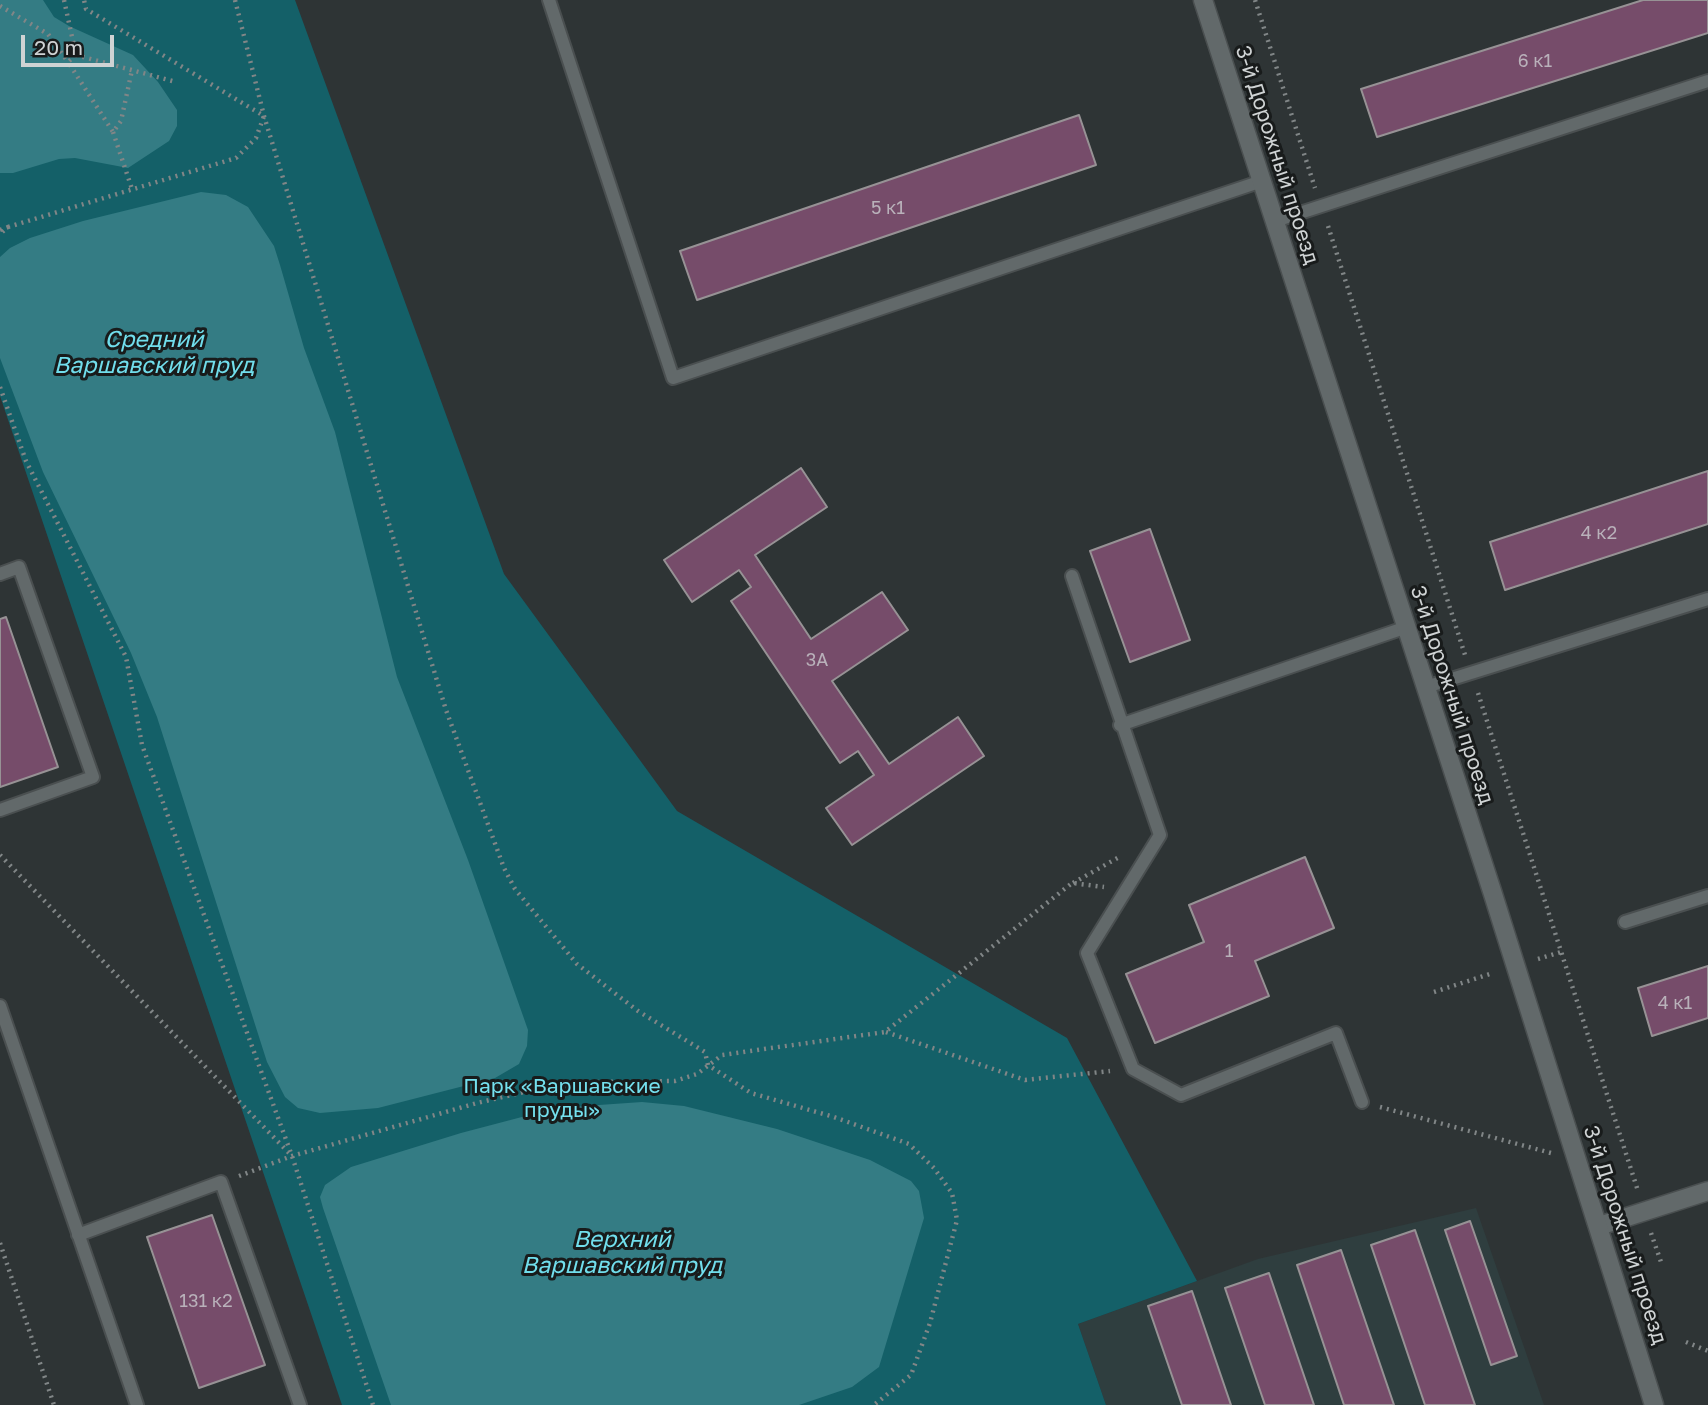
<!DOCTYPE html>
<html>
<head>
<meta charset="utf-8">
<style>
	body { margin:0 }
	#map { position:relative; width:1708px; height:1405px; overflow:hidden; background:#2e3435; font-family:"Golos Text",sans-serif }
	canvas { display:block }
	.scale { position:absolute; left:21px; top:35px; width:93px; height:32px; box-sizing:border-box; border:4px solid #cfd3d4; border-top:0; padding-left:9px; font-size:21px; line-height:24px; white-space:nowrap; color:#cfd3d4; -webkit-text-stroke:5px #181b1b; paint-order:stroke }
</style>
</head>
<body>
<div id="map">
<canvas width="1708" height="1405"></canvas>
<div class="scale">20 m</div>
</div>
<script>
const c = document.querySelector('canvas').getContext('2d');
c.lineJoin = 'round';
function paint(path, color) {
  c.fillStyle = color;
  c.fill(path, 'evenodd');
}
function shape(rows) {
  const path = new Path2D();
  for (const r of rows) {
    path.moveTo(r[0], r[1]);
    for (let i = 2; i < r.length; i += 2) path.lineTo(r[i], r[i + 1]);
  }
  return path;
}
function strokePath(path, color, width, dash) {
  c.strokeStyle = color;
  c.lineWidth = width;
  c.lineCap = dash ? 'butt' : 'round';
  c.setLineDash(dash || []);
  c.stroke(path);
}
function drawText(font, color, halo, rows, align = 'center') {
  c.font = font + ' "Golos Text",sans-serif';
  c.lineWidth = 6;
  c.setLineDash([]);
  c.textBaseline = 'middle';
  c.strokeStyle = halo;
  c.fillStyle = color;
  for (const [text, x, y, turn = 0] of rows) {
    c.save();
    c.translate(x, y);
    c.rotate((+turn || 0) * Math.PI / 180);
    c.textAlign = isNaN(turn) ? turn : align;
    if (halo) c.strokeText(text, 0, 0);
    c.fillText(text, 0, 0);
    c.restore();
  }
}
const built = shape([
	[1476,1208,1544,1405,1106,1405,1078,1324,1258,1259]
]);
const green = shape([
	[0,0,295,0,504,574,677,811,1067,1038,1197,1281,1078,1324,1106,1405,342,1405,0,396]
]);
const water = shape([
	[0,0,43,0,54,17,69,26,133,55,158,82,177,110,177,126,169,141,128,168,75,158,59,159,13,173,0,173],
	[201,192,226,195,248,207,274,246,280,265,304,348,335,432,397,677,468,860,528,1030,527,1046,519,1064,495,1078,378,1108,320,1113,298,1108,285,1097,267,1062,157,717,131,653,43,472,0,358,0,257,10,248,30,238,83,221],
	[642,1102,684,1106,777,1129,870,1160,911,1181,919,1191,924,1218,879,1367,852,1387,799,1405,391,1405,323,1208,320,1197,325,1185,351,1167,461,1133,556,1108]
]);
const building = shape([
	[1643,0,1708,0,1708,33,1377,137,1361,89,1643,0],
	[1079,115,1096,165,697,300,680,251,1079,115],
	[801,468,827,507,755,555,811,639,882,592,908,630,832,681,889,764,958,717,984,756,852,845,826,808,874,775,858,751,840,763,731,601,751,587,739,570,692,602,664,560,801,468],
	[1708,471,1708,524,1505,590,1490,542,1708,471],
	[1150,529,1190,640,1130,662,1090,551,1150,529],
	[6,617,58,767,0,787,0,619,6,617],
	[1305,857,1334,928,1255,961,1269,996,1155,1043,1126,974,1204,942,1189,905,1305,857],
	[1708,966,1708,1018,1652,1036,1638,988,1708,966],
	[212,1215,265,1365,199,1388,147,1237,212,1215],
	[1470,1221,1517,1356,1491,1365,1445,1230,1470,1221],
	[1415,1230,1475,1405,1425,1405,1371,1245,1415,1230],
	[1341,1250,1394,1405,1344,1405,1297,1265,1341,1250],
	[1269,1273,1314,1405,1265,1405,1225,1288,1269,1273],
	[1192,1291,1231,1405,1182,1405,1148,1306,1192,1291]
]);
const path = shape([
	[64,0,76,55,176,82],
	[235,0,264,116,446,710,504,868,515,889,577,964,638,1011,705,1052,708,1065,751,1093,834,1117,909,1144,934,1168,952,1193,957,1220,930,1323,911,1375,874,1405],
	[1255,0,1315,188],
	[0,6,48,34,68,62],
	[76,55,68,62,113,132,121,121,132,70],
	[113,132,132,189],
	[1328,226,1465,655],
	[8,227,236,158,256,138,264,116,86,9,84,0],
	[0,230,8,227,0,234],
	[0,387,26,461,126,657,142,745,292,1156,373,1405],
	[1478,693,1638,1191],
	[0,855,289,1153],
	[1073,883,1121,856],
	[1538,959,1561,952],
	[1434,992,1493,973],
	[886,1032,1025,1080,1110,1071],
	[1380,1107,1551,1153],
	[239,1176,292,1156,477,1103,533,1090,598,1082,675,1081,697,1074,722,1055,885,1032,1072,883,1104,887],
	[1651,1233,1661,1262],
	[0,1243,54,1405],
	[1686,1342,1708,1351]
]);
const lane = shape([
	[549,0,673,378,1262,181],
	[1275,221,1708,81],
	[0,574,19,567,93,777,0,810],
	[1072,576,1160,835,1087,953,1133,1069,1181,1095,1336,1033,1362,1102],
	[1426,687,1708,599],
	[1120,725,1407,627],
	[1625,922,1708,896],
	[0,1006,137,1405],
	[78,1235,221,1182,300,1405]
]);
const street = shape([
	[1599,1226,1708,1191]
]);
const secondary = shape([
	[1203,0,1492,891,1654,1405]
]);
const numberNames = [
	["6 к1",1535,61],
	["5 к1",888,208],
	["4 к2",1599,533],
	["3А",817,660],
	["1",1229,951],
	["4 к1",1675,1003],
	["131 к2",206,1301]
];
const streetNames = [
	["3-й Дорожный проезд",1277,155,72],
	["3-й Дорожный проезд",1452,695,72],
	["3-й Дорожный проезд",1625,1235,72]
];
const parkNames = [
	["Парк «Варшавские",562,1086],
	["пруды»",562,1110]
];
const waterNames = [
	["Средний",154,340],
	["Варшавский пруд",154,366],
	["Верхний",622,1240],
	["Варшавский пруд",622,1266]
];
paint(built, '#2f3e3f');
paint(green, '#146068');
paint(water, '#347c84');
paint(building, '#764c6a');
strokePath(building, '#979295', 2);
strokePath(lane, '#4a4f50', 16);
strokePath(street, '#4a4f50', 21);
strokePath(secondary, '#4a4f50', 21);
strokePath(path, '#818687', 4.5, [2, 5]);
strokePath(lane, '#62696a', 12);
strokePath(street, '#62696a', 18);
strokePath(secondary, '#62696a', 18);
drawText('18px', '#b9b1ba', null, numberNames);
drawText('21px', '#cfd3d4', '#181b1b', streetNames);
drawText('21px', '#74e0ee', '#181b1b', parkNames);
drawText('italic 23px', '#71deec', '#181b1b', waterNames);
</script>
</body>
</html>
